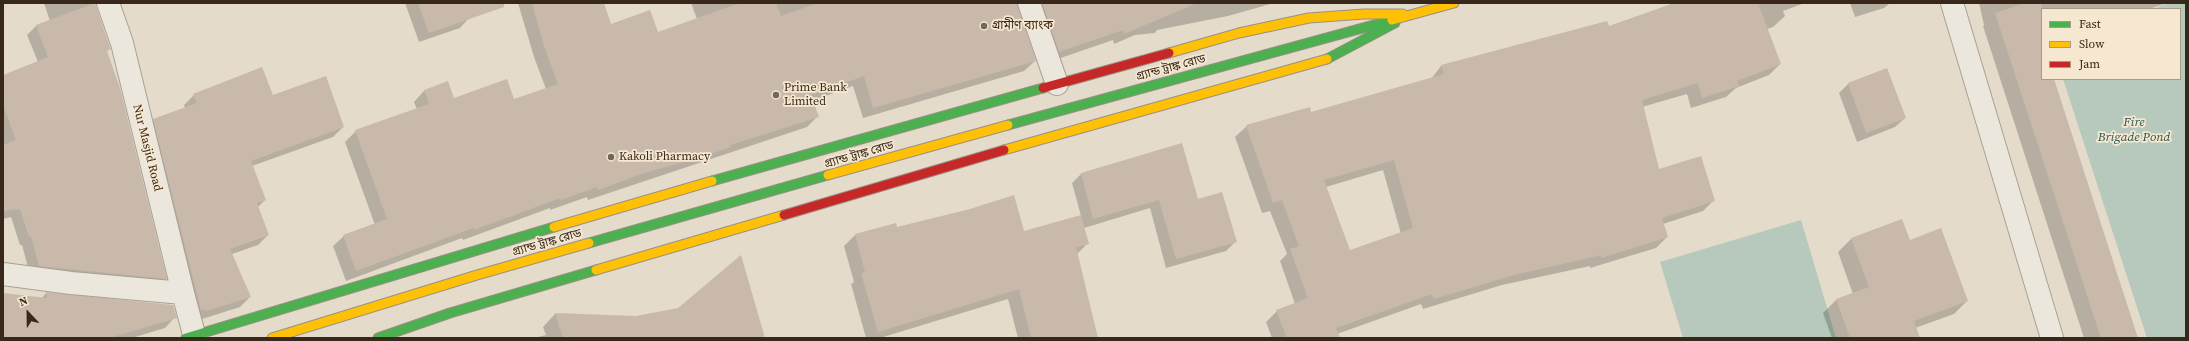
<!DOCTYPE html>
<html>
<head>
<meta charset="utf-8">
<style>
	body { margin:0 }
	#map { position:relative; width:2189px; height:341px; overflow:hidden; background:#e4dbca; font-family:"Source Serif 4",serif }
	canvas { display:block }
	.frame { position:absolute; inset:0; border:4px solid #38281c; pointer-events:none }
	.legend { position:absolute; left:2041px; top:8px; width:140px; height:72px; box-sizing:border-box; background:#f6e8d0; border:1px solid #aa9b88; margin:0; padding:5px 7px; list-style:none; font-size:12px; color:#38281c }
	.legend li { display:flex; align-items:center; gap:8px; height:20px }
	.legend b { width:20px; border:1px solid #aa9b88 }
	.north { position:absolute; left:8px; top:293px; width:40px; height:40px; -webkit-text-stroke:3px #f6e8d0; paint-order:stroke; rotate:338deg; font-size:11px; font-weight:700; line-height:16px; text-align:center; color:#38281c }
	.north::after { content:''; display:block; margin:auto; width:14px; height:18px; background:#38281c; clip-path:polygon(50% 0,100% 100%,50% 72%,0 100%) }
</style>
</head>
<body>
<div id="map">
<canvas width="2189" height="341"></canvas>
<div class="frame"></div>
<ul class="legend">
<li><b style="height:5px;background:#4caf50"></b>Fast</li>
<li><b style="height:5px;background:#ffc107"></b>Slow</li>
<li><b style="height:5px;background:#c62828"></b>Jam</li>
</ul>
<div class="north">N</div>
</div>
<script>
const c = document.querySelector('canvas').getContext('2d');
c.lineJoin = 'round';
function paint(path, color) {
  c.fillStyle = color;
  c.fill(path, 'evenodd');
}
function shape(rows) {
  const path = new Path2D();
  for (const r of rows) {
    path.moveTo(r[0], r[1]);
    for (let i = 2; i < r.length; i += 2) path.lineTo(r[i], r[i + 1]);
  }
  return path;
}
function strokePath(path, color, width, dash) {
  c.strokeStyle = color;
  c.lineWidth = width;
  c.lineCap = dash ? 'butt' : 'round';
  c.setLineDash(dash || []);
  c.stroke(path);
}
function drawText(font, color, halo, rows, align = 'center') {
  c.font = font + ' "Source Serif 4","Noto Sans Bengali",serif';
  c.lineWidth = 3.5;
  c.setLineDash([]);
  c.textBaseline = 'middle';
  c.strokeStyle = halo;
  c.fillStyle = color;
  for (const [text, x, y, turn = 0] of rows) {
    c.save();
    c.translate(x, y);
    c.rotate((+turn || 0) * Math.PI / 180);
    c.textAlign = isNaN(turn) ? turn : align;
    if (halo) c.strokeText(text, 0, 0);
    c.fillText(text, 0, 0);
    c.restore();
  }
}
const water = shape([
	[2168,3,2186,3,2186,338,2147,338,2063,79,2180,79,2180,9,2153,9],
	[1801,220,1836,338,1683,338,1660,262]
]);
const shadow = shape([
	[44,3,91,3,110,49,106,52,166,279,157,288,30,275,22,245,20,245,11,217,3,219,3,76,38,62,27,35,36,26,50,21],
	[405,3,478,3,469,18,460,28,419,42],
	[518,3,603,3,610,25,657,33,697,19,691,3,1017,3,1035,61,1024,71,863,118,853,86,812,101,818,116,807,127,588,200,587,197,550,210,550,208,463,240,462,238,346,281,333,246,344,236,375,225,345,142,356,131,417,109,414,102,424,91,454,99,513,100,546,89,534,57],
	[1023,3,1274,3,1228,16,1157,30,1155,33,1135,35,1114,44,1113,40,1049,62],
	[1675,3,1805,3,1783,11,1785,16,1773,27,1767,29,1780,64,1769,75,1736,88,1726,97,1691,108,1687,94,1642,107,1659,170,1714,200,1703,211,1663,224,1667,237,1656,248,1590,268,1590,266,1502,285,1423,309,1421,304,1337,334,1337,338,1272,338,1266,322,1277,311,1295,304,1280,261,1287,254,1270,211,1262,213,1235,137,1247,126,1310,113,1431,79,1441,66,1606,22,1608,28],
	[1383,170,1401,234,1349,251,1326,187],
	[1850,3,1890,3,1884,8,1855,17],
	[1979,3,2167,3,2149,9,2042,9,2042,79,2053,79,2137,338,2084,338,1983,26,1984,25],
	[1887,69,1905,118,1895,127,1857,142,1839,93,1848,84],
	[194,95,273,96,343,127,333,137,252,166,265,200,258,207,268,235,258,245,232,254,250,297,240,307,196,321,144,130,154,120,185,108,184,105],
	[1181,144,1198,200,1236,241,1226,251,1166,268,1150,208,1084,228,1088,243,1077,254,1097,338,1018,338,1008,299,880,338,866,338,851,284,854,282,844,246,855,235,895,224,897,228,1024,233,1081,216,1072,183,1081,174],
	[1851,239,1909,241,1967,301,1954,314,1915,328,1919,338,1832,338,1823,313,1836,300,1853,294,1838,252],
	[46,293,175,317,165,328,132,338,3,338,3,294,41,299],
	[679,309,764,338,534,338,546,335,543,327,555,314,633,317]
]);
const building = shape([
	[95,3,110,47,111,49,107,51,120,88,167,279,39,266,31,236,29,237,20,209,3,211,3,145,16,140,3,105,3,75,48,57,36,25],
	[418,3,504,3,504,7,429,33],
	[532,3,604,3,611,24,650,10,658,32,740,3,776,3,781,16,818,3,1017,3,1036,61,873,108,864,76,811,95,819,117,730,145,731,147,698,158,644,173,598,190,597,187,561,200,560,198,474,230,473,228,356,271,343,235,387,219,355,130,429,104,424,90,448,81,454,98,507,79,514,99,558,84,544,46],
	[1042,3,1197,3,1124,34,1123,30,1059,52],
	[1674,3,1758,3,1781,64,1737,81,1739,86,1702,98,1698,83,1642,100,1659,169,1701,156,1715,201,1662,218,1668,237,1601,258,1601,255,1514,275,1434,299,1432,294,1336,328,1340,338,1287,338,1276,310,1308,298,1290,249,1299,246,1282,200,1273,203,1246,125,1310,107,1311,112,1444,74,1441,65,1607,21,1609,26],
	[1394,160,1413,228,1350,250,1324,180],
	[2024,3,2042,3,2042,79,2054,79,2138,338,2101,338,1995,13],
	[262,67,273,95,326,76,344,127,251,161,266,200,257,203,269,235,230,249,251,297,206,311,205,309,201,310,153,119,197,103,193,94],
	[1887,68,1906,118,1866,133,1848,83],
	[1182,143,1198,199,1222,192,1237,242,1176,259,1159,200,1093,219,1081,173],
	[1014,195,1024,231,1081,215,1089,244,1076,247,1098,338,1031,338,1019,289,878,332,861,273,865,272,855,234,896,223,897,227,970,209],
	[1902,219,1910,240,1941,228,1968,301,1914,321,1920,338,1850,338,1836,299,1869,287,1851,238],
	[741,255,765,338,563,338,555,313,636,316,678,308],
	[46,292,173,305,177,318,109,338,3,338,3,293,47,298]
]);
const street = shape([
	[108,3,122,43,183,293],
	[1029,3,1057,84],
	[1952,3,2052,338],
	[3,274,71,283,183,293,195,338]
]);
const fast = shape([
	[1327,59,1395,23],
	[1008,125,1392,20],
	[712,181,1043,88],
	[589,243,828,175],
	[186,338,554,227],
	[378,338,450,313,596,270]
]);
const slow = shape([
	[1392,20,1454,3],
	[1169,53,1239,33,1309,18,1364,14,1403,14],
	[1004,150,1327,59],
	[828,175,1008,125],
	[554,227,712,181],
	[596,270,784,215],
	[272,338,477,275,589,243]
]);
const jam = shape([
	[1043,88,1169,53],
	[784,215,1004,150]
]);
const markers = [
	[984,26,4,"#746759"],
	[776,95,4,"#746759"],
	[611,157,4,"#746759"]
];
const poiNames = [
	["গ্রামীণ ব্যাংক",992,26],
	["Prime Bank",784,88],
	["Limited",784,102],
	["Kakoli Pharmacy",619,157]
];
const streetNames = [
	["গ্র্যান্ড ট্রাঙ্ক রোড",1171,68,-15],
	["Nur Masjid Road",147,148,76],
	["গ্র্যান্ড ট্রাঙ্ক রোড",859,155,-16],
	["গ্র্যান্ড ট্রাঙ্ক রোড",547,243,-16]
];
const waterNames = [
	["Fire",2134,123],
	["Brigade Pond",2134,138]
];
paint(water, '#b6c9bc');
paint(shadow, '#0003');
paint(building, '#c8b9ab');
strokePath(street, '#a9a094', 24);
strokePath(fast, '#999084', 11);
strokePath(slow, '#999084', 11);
strokePath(jam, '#999084', 11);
strokePath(street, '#ece7dd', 22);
strokePath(fast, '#4caf50', 9);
strokePath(slow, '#ffc107', 9);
strokePath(jam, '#c62828', 9);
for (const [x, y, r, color] of markers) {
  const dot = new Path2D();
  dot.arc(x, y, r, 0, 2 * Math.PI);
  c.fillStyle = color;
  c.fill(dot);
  strokePath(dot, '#f6e8d0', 1.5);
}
drawText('12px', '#38281c', '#f6e8d0', poiNames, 'left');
drawText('12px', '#38281c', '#f6e8d0', streetNames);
drawText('italic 13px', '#2b5852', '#f6e8d0', waterNames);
</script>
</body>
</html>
